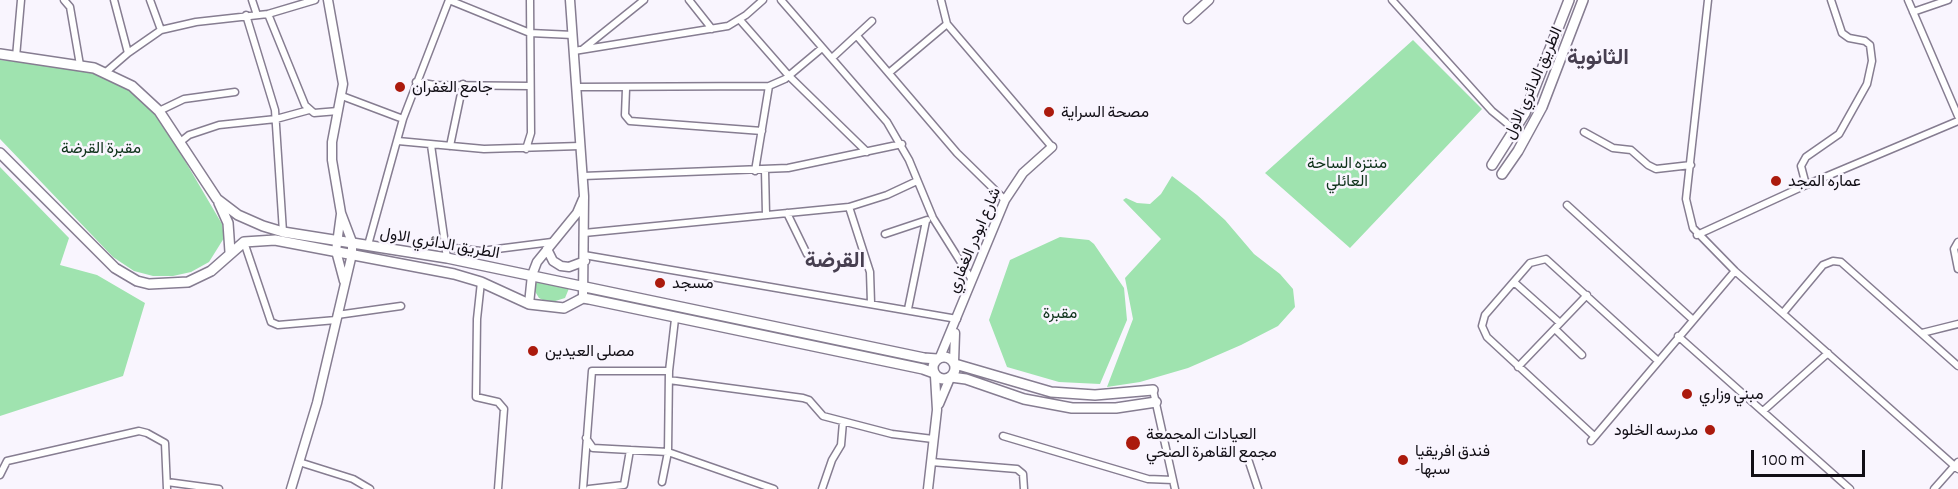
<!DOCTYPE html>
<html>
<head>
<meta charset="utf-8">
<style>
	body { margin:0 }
	#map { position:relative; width:1958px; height:489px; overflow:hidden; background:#f9f5fe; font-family:"Alegreya Sans",sans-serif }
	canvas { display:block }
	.scale { position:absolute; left:1751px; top:450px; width:114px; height:27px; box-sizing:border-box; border:3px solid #110e15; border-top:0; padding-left:8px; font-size:18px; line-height:21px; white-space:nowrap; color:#110e15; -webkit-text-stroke:4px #f9f5fe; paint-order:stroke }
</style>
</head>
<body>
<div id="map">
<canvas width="1958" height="489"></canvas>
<div class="scale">100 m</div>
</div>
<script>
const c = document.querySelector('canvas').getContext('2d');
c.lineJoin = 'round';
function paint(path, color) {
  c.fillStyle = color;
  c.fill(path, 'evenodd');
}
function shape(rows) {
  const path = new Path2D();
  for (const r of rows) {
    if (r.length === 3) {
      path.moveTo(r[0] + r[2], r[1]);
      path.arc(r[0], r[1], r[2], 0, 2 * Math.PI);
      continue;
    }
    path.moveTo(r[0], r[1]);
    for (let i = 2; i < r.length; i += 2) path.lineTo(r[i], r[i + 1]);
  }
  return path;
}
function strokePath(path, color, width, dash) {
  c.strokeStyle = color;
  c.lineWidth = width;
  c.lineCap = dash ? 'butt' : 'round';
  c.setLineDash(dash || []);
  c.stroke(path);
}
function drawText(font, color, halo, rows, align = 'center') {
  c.font = font + ' "Alegreya Sans",Vazirmatn,sans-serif';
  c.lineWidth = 5;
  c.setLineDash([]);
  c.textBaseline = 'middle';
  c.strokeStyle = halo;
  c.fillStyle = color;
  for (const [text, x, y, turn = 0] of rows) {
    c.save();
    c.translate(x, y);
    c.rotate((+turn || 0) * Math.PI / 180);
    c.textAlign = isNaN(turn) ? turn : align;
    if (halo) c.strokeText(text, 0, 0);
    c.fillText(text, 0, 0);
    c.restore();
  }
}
const green = shape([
	[1413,40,1482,109,1350,248,1265,173],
	[0,60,88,69,116,78,154,108,222,224,224,238,209,262,191,272,173,276,153,276,134,271,113,257,0,139],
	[0,167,69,238,60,265,97,275,145,303,123,376,0,416],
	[1172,176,1197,195,1225,220,1254,254,1280,274,1293,289,1295,307,1278,326,1241,345,1188,368,1140,382,1107,387,1133,319,1125,278,1161,239,1123,200,1126,198,1137,203,1150,204,1161,194],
	[1060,237,1089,240,1094,244,1124,288,1127,320,1100,384,1059,382,1007,367,989,320,1010,260],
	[548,281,570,286,565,298,549,303,539,298,533,288,537,282]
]);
const street = shape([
	[64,0,70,7,80,65],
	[114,0,128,53],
	[150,0,161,30],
	[252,0,257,15],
	[449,0,530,33,573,35],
	[689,0,712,29],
	[781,0,887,122,909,160,933,218,972,280],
	[1392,0,1492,111,1525,138],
	[1708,0,1686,199,1693,228,1735,271,1958,469],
	[1908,0,1958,116],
	[1913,12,1948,0],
	[268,14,305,105,314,113,338,111],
	[246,15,275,110,283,232],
	[740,20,789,76,867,152],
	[947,24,1052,147],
	[857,36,957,153,1005,200],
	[583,49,644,0],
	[574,51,728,26,746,15,763,0],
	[16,57,21,0],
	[832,58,872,21],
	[106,72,128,53,161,30,196,22,268,14,315,0],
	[890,72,947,24,941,0],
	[416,82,435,85,530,86],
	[576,87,769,86,785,79,822,48],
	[626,89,625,115,630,121,762,131],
	[342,96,403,119],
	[159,111,184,99,235,92],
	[1584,132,1613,148,1631,150,1648,165,1656,169,1691,165],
	[398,141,484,149,580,146],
	[179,143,189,135,219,125,276,119,309,110],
	[431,145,447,258],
	[450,146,463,84],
	[526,149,531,133,530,0],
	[765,170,766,214],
	[755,171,769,86],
	[583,176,788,168,902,144],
	[1806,185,1801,166,1806,157,1839,134,1867,84,1872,61,1870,45,1865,41,1849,38,1842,33,1831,0],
	[1567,205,1692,319],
	[849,207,870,272,871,303],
	[787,213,807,254],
	[584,233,849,207,887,195,917,181],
	[885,234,927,220],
	[1697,235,1806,185,1958,121],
	[244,242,271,322,278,325,336,320],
	[1958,242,1954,249,1958,269],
	[368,245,403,119,449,0],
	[445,247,481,251,552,242],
	[584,255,957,319],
	[481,282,477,319,476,397,498,402,504,409,498,489],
	[1514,282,1560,323],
	[908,309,926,221],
	[1783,313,1823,265,1833,261,1841,262,1958,366],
	[337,315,401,306],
	[1555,329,1582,355],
	[1922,333,1958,324],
	[1678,336,1850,489],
	[1518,367,1587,295],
	[669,380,803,398,809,400,823,416,892,434,933,439],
	[1153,390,1175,489],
	[1763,411,1828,353],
	[1003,436,1148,479,1173,480],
	[1594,436,1487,337,1482,326,1485,315,1530,263,1546,259,1657,360],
	[586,438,593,448,668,452,774,489],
	[1591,441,1735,271],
	[1248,459,1258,489],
	[299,462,353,479,370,489],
	[931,462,1017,469,1023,474,1024,489],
	[0,475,7,461,139,431,147,433,165,443,167,489],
	[167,482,219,489],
	[662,482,668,452,669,371,675,319],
	[583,489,592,371,669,371],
	[589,489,624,485,630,450],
	[822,489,832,460,841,445,843,422],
	[1934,489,1958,462]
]);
const secondary = shape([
	[570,0,584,196,583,298],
	[1188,19,1209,0],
	[341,214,336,251,344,281],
	[547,249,553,261,561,266,569,267,585,261],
	[529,304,532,275,537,262,577,213,583,199],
	[940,357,1005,200,1023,173,1052,147],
	[954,362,955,333],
	[939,404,950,378],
	[291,489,317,403,352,254,352,242,341,213,332,160,332,142,343,84,328,0],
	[928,489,937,410,935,376]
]);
const primary = shape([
	[0,54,94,68,132,86,159,111,217,199,238,215,263,226,283,232,447,258,924,358,937,359],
	[0,153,115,268,137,281,149,284,188,282,211,271,244,242,275,240,454,274,481,282,529,304,564,308,583,298,589,299,923,369,934,373],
	[1492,165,1525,113,1569,0],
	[1502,174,1518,151,1542,107,1583,0],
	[219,203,228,223,230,252],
	[944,368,11],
	[955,364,1051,392,1095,395,1153,390],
	[951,377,966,379,1024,399,1072,408,1116,408,1156,402]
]);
const markers = [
	[400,87,6,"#ab1a0d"],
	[1049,112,6,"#ab1a0d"],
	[1776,181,6,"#ab1a0d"],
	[660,283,6,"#ab1a0d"],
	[533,351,6,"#ab1a0d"],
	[1687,394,6,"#ab1a0d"],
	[1710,430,6,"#ab1a0d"],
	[1133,443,8,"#ab1a0d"],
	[1403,460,6,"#ab1a0d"]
];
const streetNames = [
	["الطريق الدائري الاول",1533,83,-66],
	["شارع ابودر الغفاري",974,240,-67],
	["الطريق الدائري الاول",440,243,10]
];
const poiNames = [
	["جامع الغفران",412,87],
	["مصحة السراية",1061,112],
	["عماره المجد",1788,181],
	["مسجد",672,283],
	["مصلى العيدين",545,351],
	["مبني وزاري",1699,394],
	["مدرسه الخلود",1698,430,"right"],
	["العيادات المجمعة",1146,434],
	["مجمع القاهرة الصحي",1146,452],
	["فندق افريقيا",1415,451],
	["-سبها",1415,469]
];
const parkNames = [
	["مقبرة القرضة",101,148],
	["منتزه الساحة",1347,163],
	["العائلي",1347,181],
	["مقبرة",1060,313]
];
const districtNames = [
	["الثانوية",1598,57],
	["القرضة",835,260]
];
paint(green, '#9fe3af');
strokePath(street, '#867d91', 9);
strokePath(secondary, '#867d91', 11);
strokePath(primary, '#867d91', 12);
strokePath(street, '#fff', 6);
strokePath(secondary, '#fff', 8);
strokePath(primary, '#fff', 9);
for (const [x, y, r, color] of markers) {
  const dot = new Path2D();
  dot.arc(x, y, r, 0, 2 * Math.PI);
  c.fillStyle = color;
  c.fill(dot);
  strokePath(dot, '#f9f5fe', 2);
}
drawText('16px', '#110e15', '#f9f5fe', streetNames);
drawText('16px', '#110e15', '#f9f5fe', poiNames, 'left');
drawText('16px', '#0e321a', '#f9f5fe', parkNames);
drawText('bold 22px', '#473f50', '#f9f5fe', districtNames);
</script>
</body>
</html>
